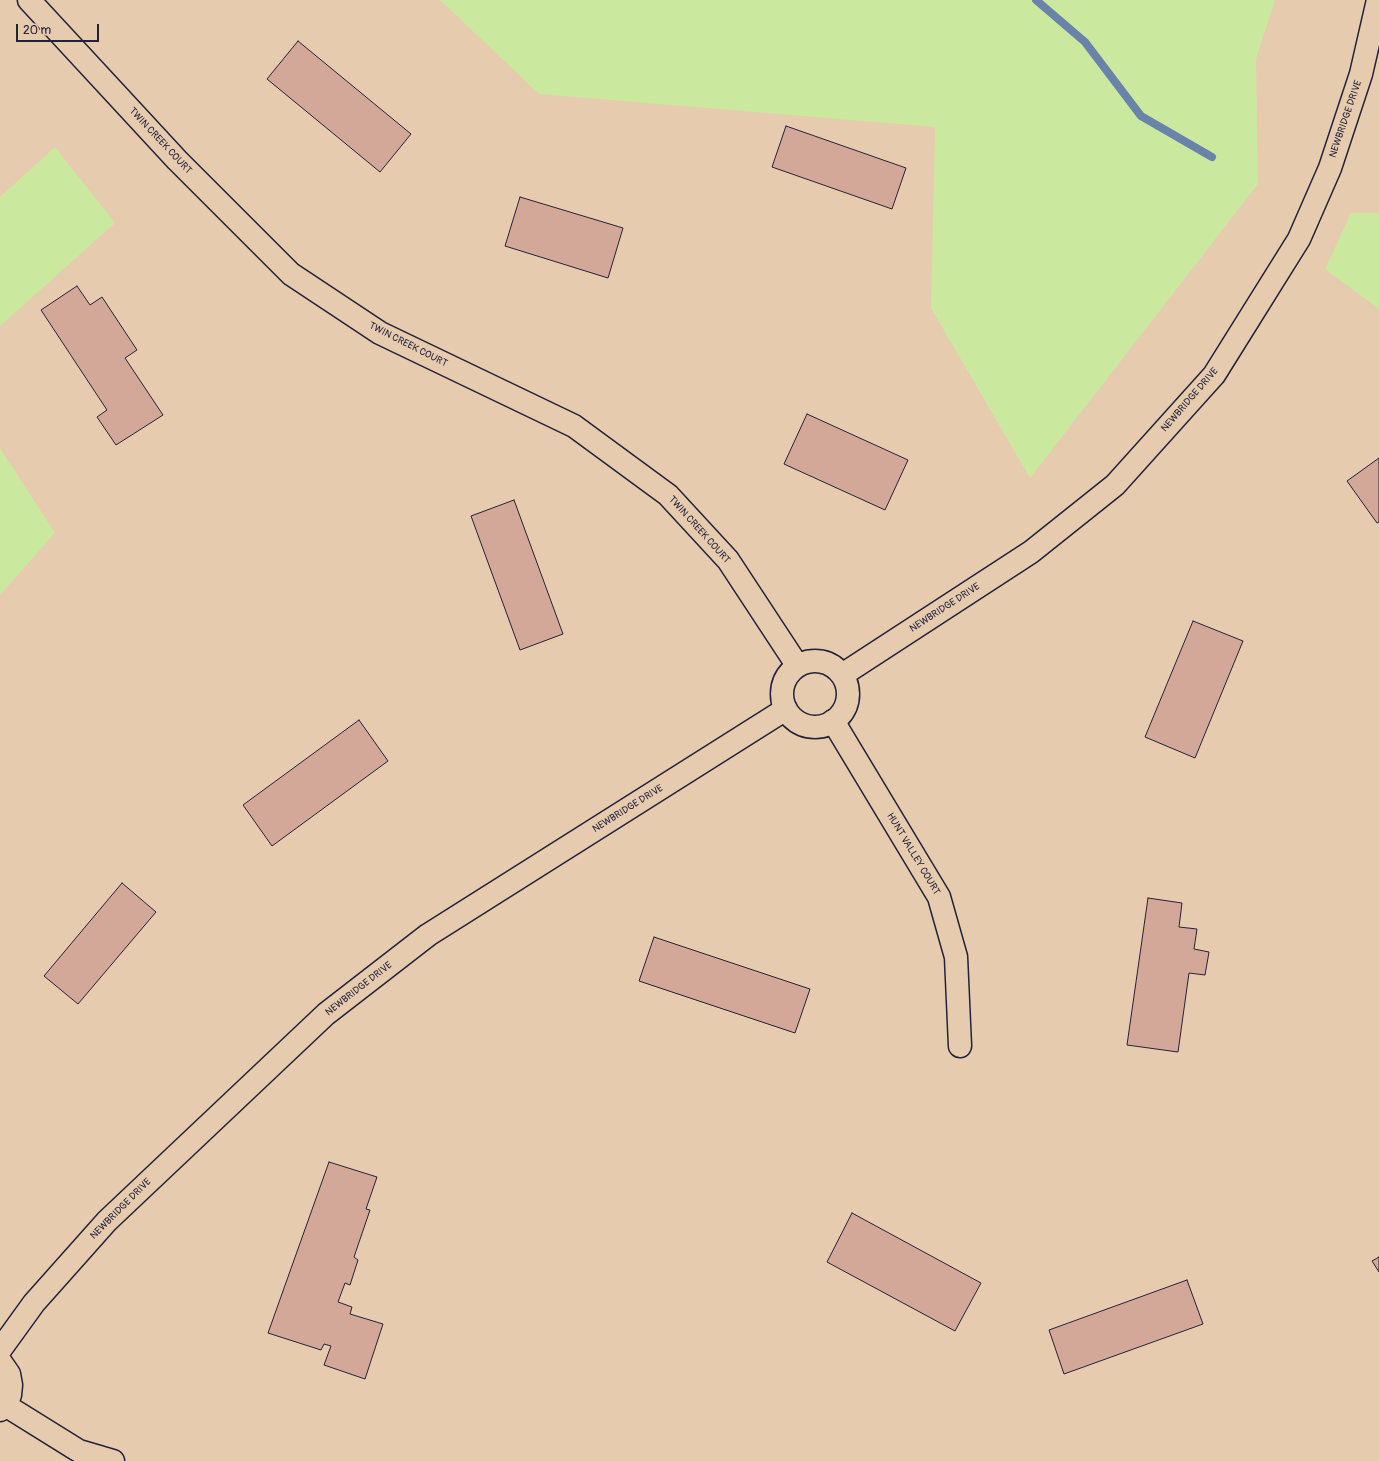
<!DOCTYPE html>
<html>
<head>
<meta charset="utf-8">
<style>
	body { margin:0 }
	#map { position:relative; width:1379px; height:1461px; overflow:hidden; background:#e7cbae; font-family:Pangolin,sans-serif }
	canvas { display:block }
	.scale { position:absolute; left:16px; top:24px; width:83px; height:18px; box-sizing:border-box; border:2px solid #22223b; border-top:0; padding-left:5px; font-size:12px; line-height:14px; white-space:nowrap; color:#22223b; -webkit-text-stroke:3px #e7cbae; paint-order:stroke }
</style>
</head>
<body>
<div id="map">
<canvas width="1379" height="1461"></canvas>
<div class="scale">20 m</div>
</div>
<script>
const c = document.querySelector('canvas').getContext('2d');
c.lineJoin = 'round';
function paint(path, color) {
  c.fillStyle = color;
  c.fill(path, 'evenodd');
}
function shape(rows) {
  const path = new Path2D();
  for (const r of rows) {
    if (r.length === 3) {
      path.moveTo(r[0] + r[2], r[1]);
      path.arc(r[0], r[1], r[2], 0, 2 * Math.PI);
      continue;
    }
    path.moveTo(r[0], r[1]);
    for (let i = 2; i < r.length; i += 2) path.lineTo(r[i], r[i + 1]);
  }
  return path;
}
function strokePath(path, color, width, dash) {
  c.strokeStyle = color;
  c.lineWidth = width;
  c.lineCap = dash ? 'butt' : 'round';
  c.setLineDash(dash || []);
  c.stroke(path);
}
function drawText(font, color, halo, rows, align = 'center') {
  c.font = font + ' Pangolin,sans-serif';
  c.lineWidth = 3;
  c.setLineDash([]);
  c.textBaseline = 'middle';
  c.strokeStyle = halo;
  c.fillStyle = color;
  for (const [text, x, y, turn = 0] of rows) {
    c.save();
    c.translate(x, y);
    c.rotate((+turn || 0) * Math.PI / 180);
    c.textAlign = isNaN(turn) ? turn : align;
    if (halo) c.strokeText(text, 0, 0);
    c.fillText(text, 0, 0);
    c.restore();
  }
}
const green = shape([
	[440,0,1275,0,1256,59,1258,184,1030,478,931,308,935,127,539,94],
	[55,147,115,223,0,326,0,197],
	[1351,213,1379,213,1379,309,1325,269],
	[0,448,55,533,0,595]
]);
const stream = shape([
	[1036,0,1085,42,1141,116,1212,157]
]);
const building = shape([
	[298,41,411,134,380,172,267,79,298,41],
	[786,126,906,168,892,209,772,167,786,126],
	[520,197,623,228,608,278,505,246,520,197],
	[77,286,90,305,102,297,137,350,125,358,163,415,116,445,97,417,107,410,41,310,77,286],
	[807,414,908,460,885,510,784,464,807,414],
	[1379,458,1379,522,1377,523,1347,481,1379,458],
	[514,500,563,634,520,650,471,516,514,500],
	[1193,621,1243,641,1195,758,1145,737,1193,621],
	[359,720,388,761,272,846,243,805,359,720],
	[122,883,156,912,78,1004,44,976,122,883],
	[1148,898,1182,903,1179,927,1197,929,1194,949,1209,952,1205,975,1189,973,1178,1052,1127,1045,1148,898],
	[654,937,810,989,795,1033,639,981,654,937],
	[329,1162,377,1177,366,1209,370,1210,354,1257,358,1260,350,1285,345,1283,338,1302,352,1307,350,1314,383,1324,365,1379,324,1365,331,1346,324,1344,321,1350,268,1333,329,1162],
	[852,1213,981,1283,955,1331,827,1262,852,1213],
	[1379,1257,1379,1272,1372,1261,1379,1257],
	[1187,1280,1203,1324,1064,1374,1049,1330,1187,1280]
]);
const minor = shape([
	[29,0,177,160,291,274,380,333,574,426,668,495,728,560,797,665],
	[833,721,939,897,956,957,960,1046],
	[5,1405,79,1451,113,1461]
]);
const tertiary = shape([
	[815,694,33],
	[842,675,1031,552,1115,485,1214,375,1299,239,1330,168,1361,74,1378,0],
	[0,1350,34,1303,107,1221,326,1014,428,935,786,709],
	[0,1361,9,1374,11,1385,10,1395,5,1405,0,1410]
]);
const streetNames = [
	["NEWBRIDGE DRIVE",1346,119,-71],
	["TWIN CREEK COURT",160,141,47],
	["TWIN CREEK COURT",408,345,27],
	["NEWBRIDGE DRIVE",1190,400,-49],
	["TWIN CREEK COURT",699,530,48],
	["NEWBRIDGE DRIVE",945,608,-33],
	["NEWBRIDGE DRIVE",628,809,-32],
	["HUNT VALLEY COURT",913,854,59],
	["NEWBRIDGE DRIVE",359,989,-38],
	["NEWBRIDGE DRIVE",121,1209,-45]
];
paint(green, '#cbe89f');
strokePath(stream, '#6984a9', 8);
paint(building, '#d4a898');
strokePath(building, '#22223b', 1);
strokePath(minor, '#22223b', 25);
strokePath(tertiary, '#22223b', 25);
strokePath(minor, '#e7cbae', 22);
strokePath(tertiary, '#e7cbae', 22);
drawText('10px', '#22223b', '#e7cbae', streetNames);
</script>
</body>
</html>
